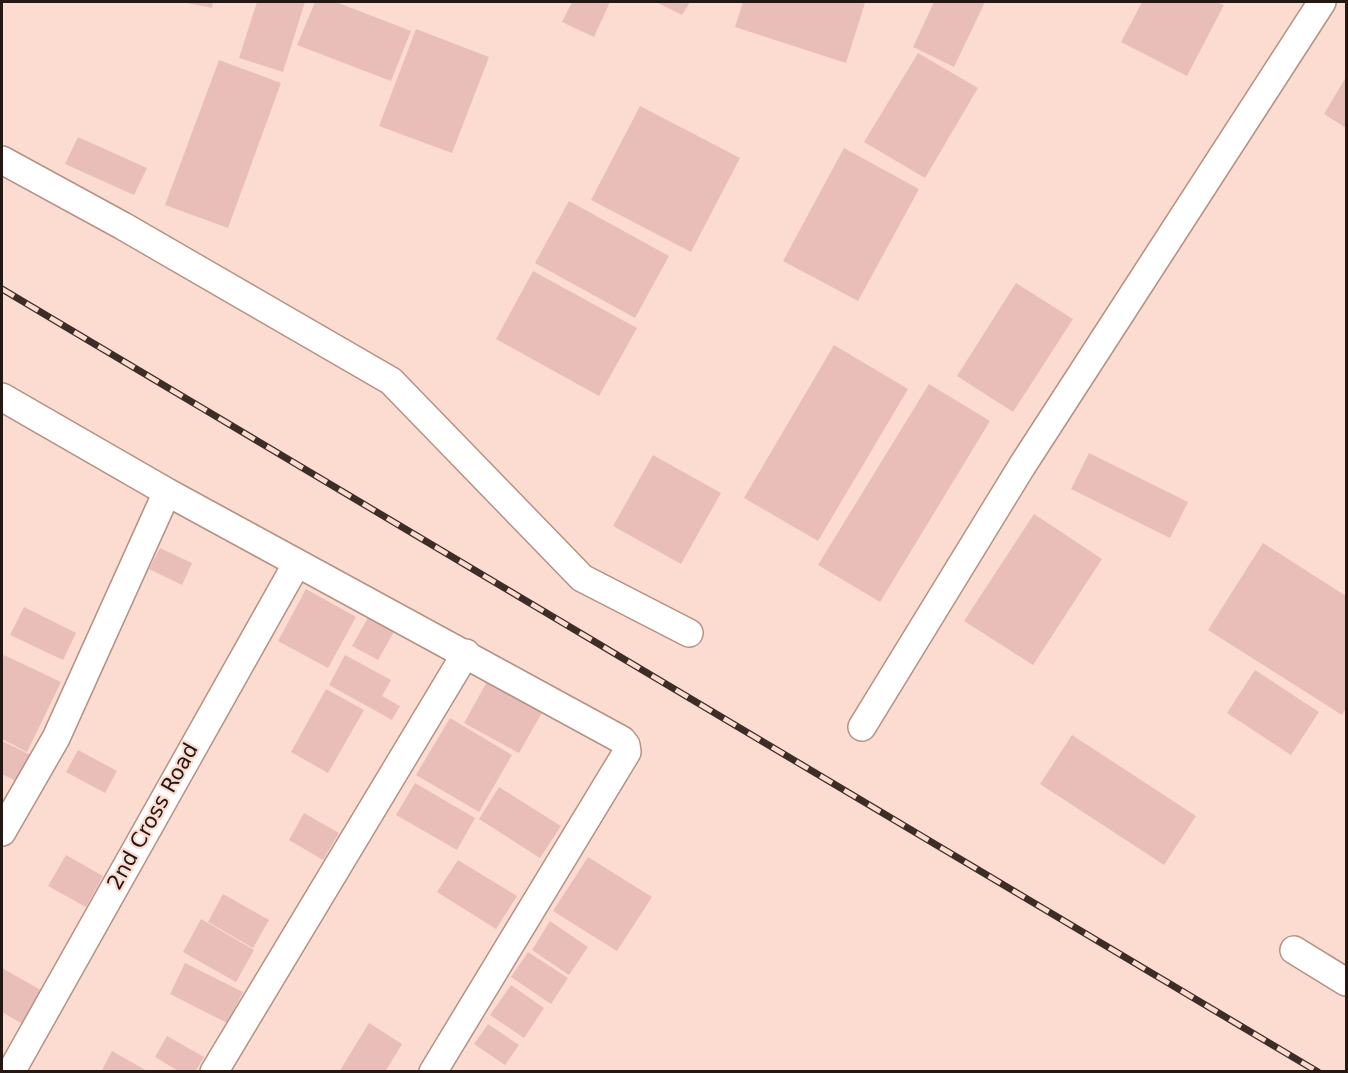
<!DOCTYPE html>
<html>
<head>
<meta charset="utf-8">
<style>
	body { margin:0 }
	#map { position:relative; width:1348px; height:1073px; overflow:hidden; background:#fcdcd0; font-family:"DejaVu Sans",sans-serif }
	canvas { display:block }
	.frame { position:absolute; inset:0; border:3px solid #251712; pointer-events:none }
</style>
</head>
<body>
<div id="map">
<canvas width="1348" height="1073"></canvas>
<div class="frame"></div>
</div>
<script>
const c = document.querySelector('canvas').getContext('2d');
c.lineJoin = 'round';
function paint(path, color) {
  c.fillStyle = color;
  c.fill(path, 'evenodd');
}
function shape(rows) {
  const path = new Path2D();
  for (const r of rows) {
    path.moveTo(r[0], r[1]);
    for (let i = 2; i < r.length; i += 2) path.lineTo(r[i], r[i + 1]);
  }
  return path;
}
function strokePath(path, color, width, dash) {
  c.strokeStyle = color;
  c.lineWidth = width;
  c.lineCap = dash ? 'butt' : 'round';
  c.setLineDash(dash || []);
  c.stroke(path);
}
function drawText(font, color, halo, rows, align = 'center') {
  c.font = font + ' "DejaVu Sans",sans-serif';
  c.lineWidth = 4.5;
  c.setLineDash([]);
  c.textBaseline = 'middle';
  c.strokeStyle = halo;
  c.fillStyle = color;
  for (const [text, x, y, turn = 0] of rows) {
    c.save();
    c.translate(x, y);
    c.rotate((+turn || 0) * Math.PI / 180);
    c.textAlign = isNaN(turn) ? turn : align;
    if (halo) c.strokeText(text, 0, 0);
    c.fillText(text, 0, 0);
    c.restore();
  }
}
const building = shape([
	[182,2,213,2,212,8],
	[257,2,305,2,283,72,239,58],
	[315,2,336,2,411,31,391,81,297,45],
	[572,2,610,2,594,37,562,22],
	[656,2,690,2,682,15],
	[743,2,859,2,865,3,846,63,735,27],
	[934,2,985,2,954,67,913,47],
	[1142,2,1217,2,1224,5,1187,76,1121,42],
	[416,29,489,57,452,153,379,126],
	[918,53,978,88,925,178,864,142],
	[219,60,281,83,228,228,165,205],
	[1346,77,1346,128,1324,114],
	[640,106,740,158,691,252,591,200],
	[78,137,147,168,134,195,65,164],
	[844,148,919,189,858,301,783,261],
	[569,201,669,256,635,318,535,263],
	[533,271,637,328,599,396,496,339],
	[1016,283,1073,319,1013,412,957,376],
	[834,345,908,389,818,541,744,498],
	[929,384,990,421,880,602,818,565],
	[1089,453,1188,502,1170,538,1071,489],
	[653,455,721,493,681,564,613,526],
	[1034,514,1102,559,1033,665,964,621],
	[1263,543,1346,596,1346,708,1342,715,1208,630],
	[160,548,192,563,182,585,149,569],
	[306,589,356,617,328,668,278,641],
	[24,607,76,633,63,660,10,635],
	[369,616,395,630,378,660,352,646],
	[4,655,61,682,27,752,2,739,2,661],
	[345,655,391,680,382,696,400,706,392,720,329,685],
	[1255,670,1319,712,1291,755,1227,713],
	[488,680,543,711,519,753,464,723],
	[326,689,364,710,328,773,291,752],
	[450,718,512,755,479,812,416,775],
	[1072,735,1196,816,1164,865,1040,784],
	[2,741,33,756,20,783,2,774],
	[78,750,117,771,105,793,66,772],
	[415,783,475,818,457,850,396,815],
	[499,787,561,826,540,858,479,819],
	[304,813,339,833,323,860,289,840],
	[66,855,103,876,86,907,48,886],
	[588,857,652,897,617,951,553,911],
	[458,860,517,896,496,929,437,892],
	[223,894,269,920,253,948,208,922],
	[201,919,254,950,236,982,183,952],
	[550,921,588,947,569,975,532,950],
	[528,952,568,978,551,1004,511,977],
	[185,963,243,992,227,1023,170,994],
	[2,968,53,997,33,1030,2,1012],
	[511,985,544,1008,524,1038,490,1015],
	[369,1023,402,1044,385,1072,339,1072],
	[488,1024,519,1045,505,1065,474,1044],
	[167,1036,204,1057,195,1072,180,1072,155,1057],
	[112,1051,149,1072,101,1072]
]);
const minor = shape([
	[2,160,123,226,391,381,582,578,689,633],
	[2,397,167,492,622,740,626,745,627,752,433,1072],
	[862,727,1022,466,1322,2],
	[2,832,56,738,167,492],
	[1294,950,1346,982],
	[11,1072,297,563],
	[214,1072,466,653]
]);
const rail = shape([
	[2,289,1318,1072]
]);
const streetNames = [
	["2nd Cross Road",154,817,-61]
];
paint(building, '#e9beb9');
strokePath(minor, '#b69183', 30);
strokePath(minor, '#fff', 27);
strokePath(rail, '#3d2d27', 7);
strokePath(rail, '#fcdcd0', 4.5, [14]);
drawText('21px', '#251712', '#fcdcd0', streetNames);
</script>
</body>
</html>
